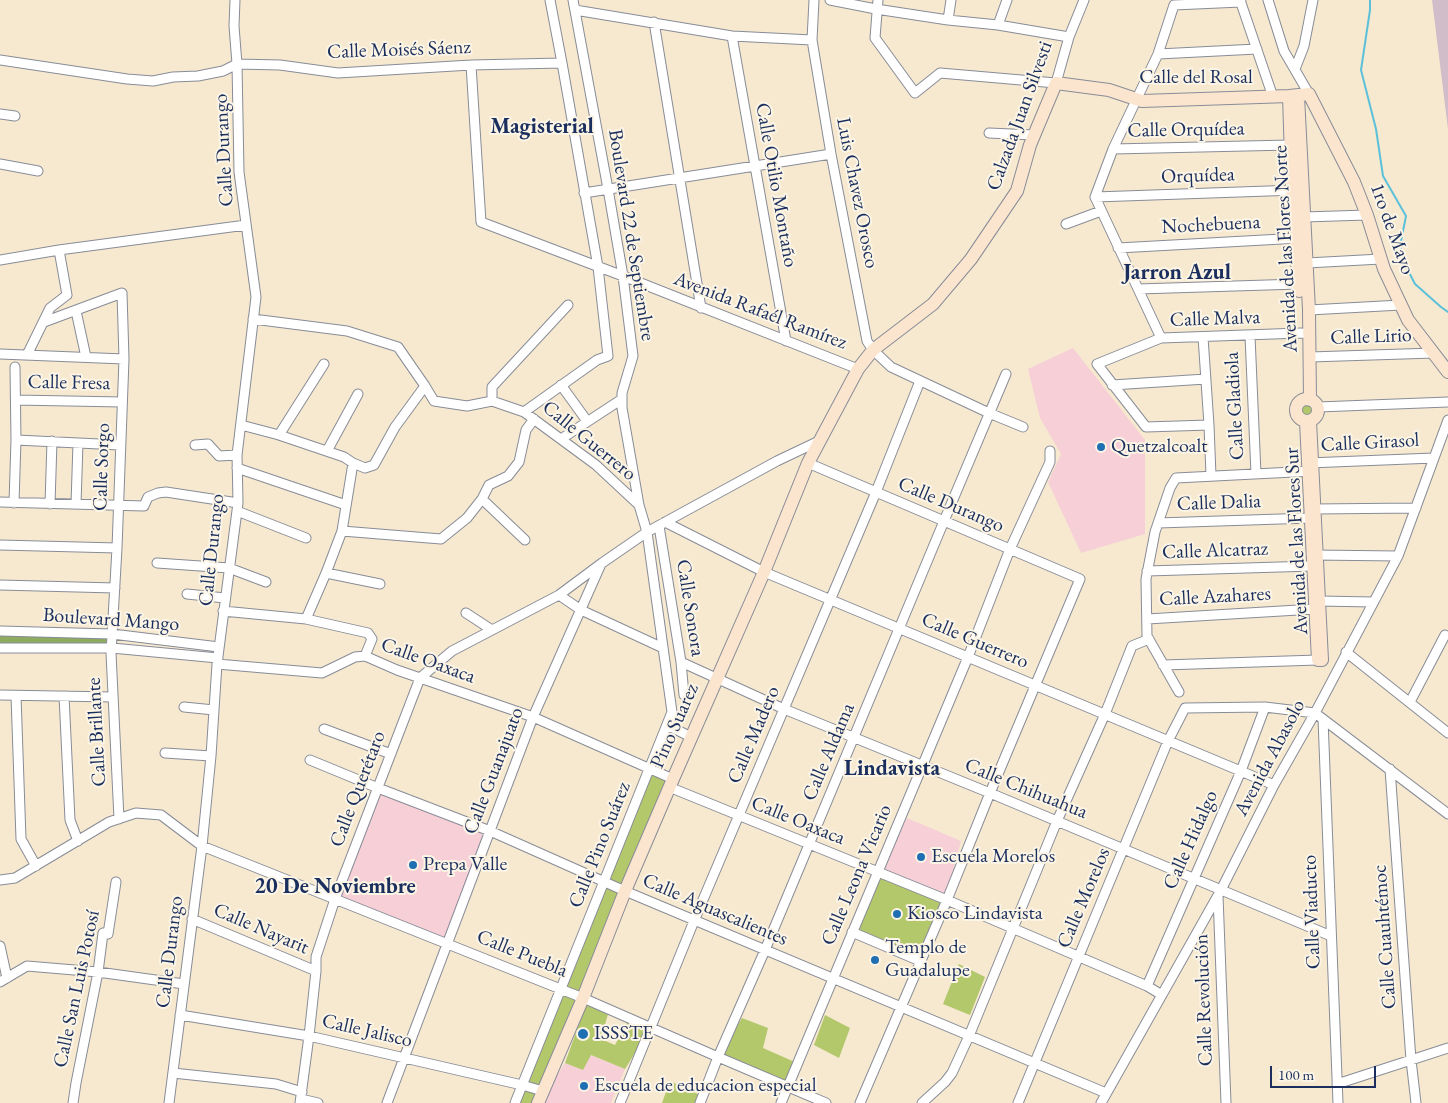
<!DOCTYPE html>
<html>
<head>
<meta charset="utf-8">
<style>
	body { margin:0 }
	#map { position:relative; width:1448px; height:1103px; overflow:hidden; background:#f6e9d0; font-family:"EB Garamond",serif }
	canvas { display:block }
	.scale { position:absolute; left:1270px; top:1066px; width:106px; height:22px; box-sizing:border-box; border:2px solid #1b2f5e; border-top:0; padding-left:6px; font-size:15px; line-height:18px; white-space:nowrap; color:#1b2f5e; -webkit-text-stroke:4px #fcf5e5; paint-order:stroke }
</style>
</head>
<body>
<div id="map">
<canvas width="1448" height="1103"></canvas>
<div class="scale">100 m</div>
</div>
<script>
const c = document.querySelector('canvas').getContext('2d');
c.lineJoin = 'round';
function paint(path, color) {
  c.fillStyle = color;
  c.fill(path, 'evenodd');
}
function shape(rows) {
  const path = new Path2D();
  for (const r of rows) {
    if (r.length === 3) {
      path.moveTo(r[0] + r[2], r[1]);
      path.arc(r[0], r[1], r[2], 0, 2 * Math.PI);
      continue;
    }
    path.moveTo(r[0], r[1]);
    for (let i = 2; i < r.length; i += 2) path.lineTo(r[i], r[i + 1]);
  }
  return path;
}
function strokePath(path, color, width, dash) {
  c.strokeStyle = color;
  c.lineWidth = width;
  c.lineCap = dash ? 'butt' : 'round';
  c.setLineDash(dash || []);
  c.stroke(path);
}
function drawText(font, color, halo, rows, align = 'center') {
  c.font = font + ' "EB Garamond",serif';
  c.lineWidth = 4;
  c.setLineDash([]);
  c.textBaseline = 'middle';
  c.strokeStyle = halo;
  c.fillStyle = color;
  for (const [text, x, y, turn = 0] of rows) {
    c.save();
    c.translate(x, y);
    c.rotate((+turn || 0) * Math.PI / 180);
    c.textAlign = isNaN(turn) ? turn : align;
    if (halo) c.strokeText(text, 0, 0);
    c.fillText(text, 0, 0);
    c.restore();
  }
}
const built = shape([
	[1073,348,1145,440,1145,534,1081,553,1048,482,1061,454,1040,418,1028,369],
	[378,788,490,831,447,944,335,899],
	[907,818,961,841,945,901,877,873],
	[590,1055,625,1069,611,1103,540,1103,565,1063,583,1070]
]);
const industrial = shape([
	[1432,0,1448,0,1448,129]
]);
const green = shape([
	[1306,400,1318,411,1306,421,1296,409],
	[649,769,673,779,538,1103,515,1103],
	[877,873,945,901,920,961,852,932],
	[959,964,985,977,970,1015,943,1004],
	[587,1002,608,1014,601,1039,615,1045,629,1019,650,1029,625,1069,591,1055,583,1070,565,1063],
	[825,1015,850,1028,839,1058,814,1045],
	[742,1018,768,1028,763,1048,797,1063,788,1086,718,1057],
	[670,1081,702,1096,699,1103,662,1103]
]);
const forest = shape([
	[0,631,112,634,112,648,0,648]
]);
const stream = shape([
	[1370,0,1370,10,1361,70,1376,129,1383,176,1406,216,1401,241,1401,257,1415,284,1441,307,1448,312]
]);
const street = shape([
	[573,0,608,189,623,276,633,356,622,393,622,408,639,505],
	[814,0,812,40,831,154,867,341,873,350,891,367,989,413,1023,427],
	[830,0,876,9,948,20,998,25,1069,37],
	[878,0,875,38,915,93,940,73,1056,83,1069,37,1084,0],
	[1240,0,1273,97],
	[1268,0,1284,51,1309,94],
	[575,10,732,36,812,40],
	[948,20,951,0],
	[654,22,701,308],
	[998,25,1007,0],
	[732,36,786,341],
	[1158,54,1257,49],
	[0,60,127,79,153,81,173,77,198,76,223,71,237,64,280,65,338,73,471,65,562,63],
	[471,65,481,222,623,276,858,369],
	[1295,69,1304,46,1313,0],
	[0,114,15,116],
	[989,133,1034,135],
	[1113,149,1290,145],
	[0,164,38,171],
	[584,193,831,154],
	[1095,197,1297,190],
	[1304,217,1367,215],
	[1066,224,1101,211],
	[1118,248,1300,238],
	[0,260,59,250,246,225],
	[1307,263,1381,259],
	[1138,289,1299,284],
	[1309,310,1401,305],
	[76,311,86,357],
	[253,319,347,331,398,347,425,386,434,401,467,406,492,401,524,412,596,465,639,505,647,532,672,712,515,1103],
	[44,322,122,293,124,359,117,548,111,653,119,819],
	[1250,336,1256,474],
	[1203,337,1209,425,1211,476],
	[1161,338,1095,197,1113,149,1158,54,1174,5,1241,2],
	[0,354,124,359],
	[27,355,50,308,67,295,59,250],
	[1310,357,1434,353],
	[561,385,587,421],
	[1112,385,1206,379],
	[16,400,122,402],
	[492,401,492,387,568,305],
	[1318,407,1448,402],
	[524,412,597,360,608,356,598,267,562,63,550,0],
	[241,425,279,435,344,457,353,463,365,468,374,465,395,427,425,386],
	[1209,425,1146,427,1097,364,1161,338,1301,333,1309,334],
	[279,435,324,364],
	[561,439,622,399],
	[16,440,120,445],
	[195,445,208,444,219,456,237,455],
	[327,451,358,394],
	[808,463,1080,579,990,793,947,900,860,1103],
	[1308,463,1434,458],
	[237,468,346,505],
	[482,499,525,540],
	[0,502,144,506,148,497,158,493,166,492,238,503],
	[14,503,16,440,15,367],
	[50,504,52,441],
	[76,504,78,443],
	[1314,509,1416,508],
	[237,511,306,538],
	[665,522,764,572,1274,785],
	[1158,523,1311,518],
	[659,526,681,662,684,695],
	[342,531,441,539,467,518,482,499,489,485,508,476,519,462,526,430,534,419],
	[0,545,117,548],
	[1313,555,1398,556],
	[157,563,229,568,266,582],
	[1147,571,1313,566],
	[326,573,380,584],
	[0,585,115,588],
	[187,594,225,598],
	[559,595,581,610,663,648],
	[1319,601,1373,602],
	[223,611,306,619,368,633,372,639,365,656],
	[466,613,492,630],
	[306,619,326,573,342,531,353,463],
	[1147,619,1315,609],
	[0,631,112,634,219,647],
	[0,648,112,648,218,658],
	[1346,652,1448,733],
	[365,656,397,670,533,717,673,779],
	[681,662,784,709,990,793,1331,936],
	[217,664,322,673,355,657,365,656],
	[1163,665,1318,660],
	[1179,692,1147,636,1146,579,1155,532,1170,488,1176,478,1313,471],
	[0,695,113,697],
	[16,696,21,839,36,866],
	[64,696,70,820,78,841],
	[1410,702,1445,635],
	[184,707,214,710],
	[1323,719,1338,1103],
	[667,725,691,737],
	[324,729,391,754],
	[165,753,211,756],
	[310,760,378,788,490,831,625,891,1106,1093],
	[1390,769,1411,1060,1416,1103],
	[669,787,947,900,1147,986,1162,995],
	[0,880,15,878,109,822,136,813,161,815,202,846,583,998,718,1057,826,1103],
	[1218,896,1226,1103],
	[192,919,316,971],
	[852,932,920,961],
	[0,946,7,978],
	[0,982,27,966,98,972,184,984],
	[1147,986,1241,771,1265,707],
	[180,1015,309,1036,522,1085,543,1091],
	[173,1073,276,1084,302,1092],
	[1337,1084,1448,1048],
	[301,1099,318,1103],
	[73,1103,76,1083,98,972,103,933,108,934,116,882],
	[169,1103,202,846,211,756,217,664,238,503,237,455,256,297,239,172,237,64,234,26,235,0],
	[300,1103,309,1036,316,971,316,957,335,899,420,678,452,651,559,595,602,563,647,532,777,461,819,441],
	[387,1103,533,717,601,564],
	[620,1103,694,921,876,492,920,381],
	[700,1103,718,1057,765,950,944,521,1006,374],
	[781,1103,968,657,1010,549,1050,462,1050,451],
	[922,1103,945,1082,952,1073,969,1036,1057,821,1105,714,1132,646,1149,639],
	[1018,1103,1168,741,1185,708,1265,707,1315,713,1448,814],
	[1101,1103,1221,890,1274,785,1315,713,1398,556,1448,420]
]);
const secondary = shape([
	[1289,96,1292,190,1299,291],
	[1298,96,1309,310,1310,400],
	[1307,410,11],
	[1306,422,1318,660,1322,660,1310,421],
	[538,1103,583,998,625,891,673,779,764,572,808,463,858,369,873,350,933,304,971,259,1017,191,1030,145,1056,83,1109,90,1142,101,1289,96,1309,94,1354,182,1367,215,1384,269,1408,320,1448,372]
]);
const markers = [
	[1101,447,5,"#1f6fb2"],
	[921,857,5,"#1f6fb2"],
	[413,865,5,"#1f6fb2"],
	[897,914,5,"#1f6fb2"],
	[875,960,5,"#1f6fb2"],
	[583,1034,6,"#1f6fb2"],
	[584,1086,5,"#1f6fb2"]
];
const streetNames = [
	["Calle Moisés Sáenz",399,50,-2],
	["Calle del Rosal",1196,78],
	["Calzada Juan Silvesti",1020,116,-70],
	["Calle Orquídea",1186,130,-1],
	["Calle Durango",224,150,-93],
	["Orquídea",1198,176,-2],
	["Calle Otilio Montaño",776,185,80],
	["Luis Chavez Orosco",857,193,79],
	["Nochebuena",1211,225,-3],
	["1ro de Mayo",1392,229,70],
	["Boulevard 22 de Septiembre",631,235,81],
	["Avenida de las Flores Norte",1286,249,-93],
	["Avenida Rafaél Ramírez",760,311,21],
	["Calle Malva",1215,319,-2],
	["Calle Lirio",1371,337,-2],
	["Calle Fresa",69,383,1],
	["Calle Gladiola",1235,406,-93],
	["Calle Guerrero",589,441,39],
	["Calle Girasol",1370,443,-3],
	["Calle Sorgo",102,467,-88],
	["Calle Dalia",1219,503,-2],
	["Calle Durango",951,505,23],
	["Avenida de las Flores Sur",1297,541,-93],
	["Calle Durango",212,550,-84],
	["Calle Alcatraz",1215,551,-2],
	["Calle Azahares",1215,597,-3],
	["Calle Sonora",690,608,81],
	["Boulevard Mango",111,620,4],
	["Calle Guerrero",975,641,23],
	["Calle Oaxaca",428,661,20],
	["Pino Suarez",675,726,-66],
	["Calle Brillante",97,732,-93],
	["Calle Madero",754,735,-67],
	["Calle Aldama",829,752,-67],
	["Avenida Abasolo",1270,758,-62],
	["Calle Guanajuato",494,771,-69],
	["Calle Querétaro",358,789,-69],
	["Calle Chihuahua",1026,789,22],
	["Calle Oaxaca",798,821,22],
	["Calle Hidalgo",1191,840,-66],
	["Calle Pino Suárez",600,845,-68],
	["Calle Leona Vicario",857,875,-67],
	["Calle Morelos",1084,898,-67],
	["Calle Aguascalientes",715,910,23],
	["Calle Viaducto",1312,912,-92],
	["Calle Nayarit",261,929,23],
	["Calle Cuauhtémoc",1385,937,-94],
	["Calle Durango",170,952,-83],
	["Calle Puebla",522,954,22],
	["Calle San Luis Potosí",77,989,-78],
	["Calle Revolución",1204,1000,-92],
	["Calle Jalisco",367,1031,13]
];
const poiNames = [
	["Quetzalcoalt",1111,447],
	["Escuela Morelos",931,857],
	["Prepa Valle",423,865],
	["Kiosco Lindavista",907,914],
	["Templo de",885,948],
	["Guadalupe",885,971],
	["ISSSTE",594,1034],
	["Escuela de educacion especial",594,1086]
];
const quarterNames = [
	["Magisterial",542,127],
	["Jarron Azul",1177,273],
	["Lindavista",892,769],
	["20 De Noviembre",335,887]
];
paint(built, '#f6cfd7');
paint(industrial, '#d1bdc9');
paint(green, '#b3c76b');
paint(forest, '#8eac5f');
strokePath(stream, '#5cc0da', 2);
strokePath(street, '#888c97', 11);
strokePath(secondary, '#888c97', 14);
strokePath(street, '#fff', 9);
strokePath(secondary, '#fce5cf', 12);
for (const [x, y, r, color] of markers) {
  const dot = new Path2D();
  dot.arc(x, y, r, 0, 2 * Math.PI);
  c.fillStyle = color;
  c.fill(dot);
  strokePath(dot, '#fcf5e5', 2);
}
drawText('20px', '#1b2f5e', '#fcf5e5', streetNames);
drawText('20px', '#1b2f5e', '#fcf5e5', poiNames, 'left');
drawText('bold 22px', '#1b2f5e', '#fcf5e5', quarterNames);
</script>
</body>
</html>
